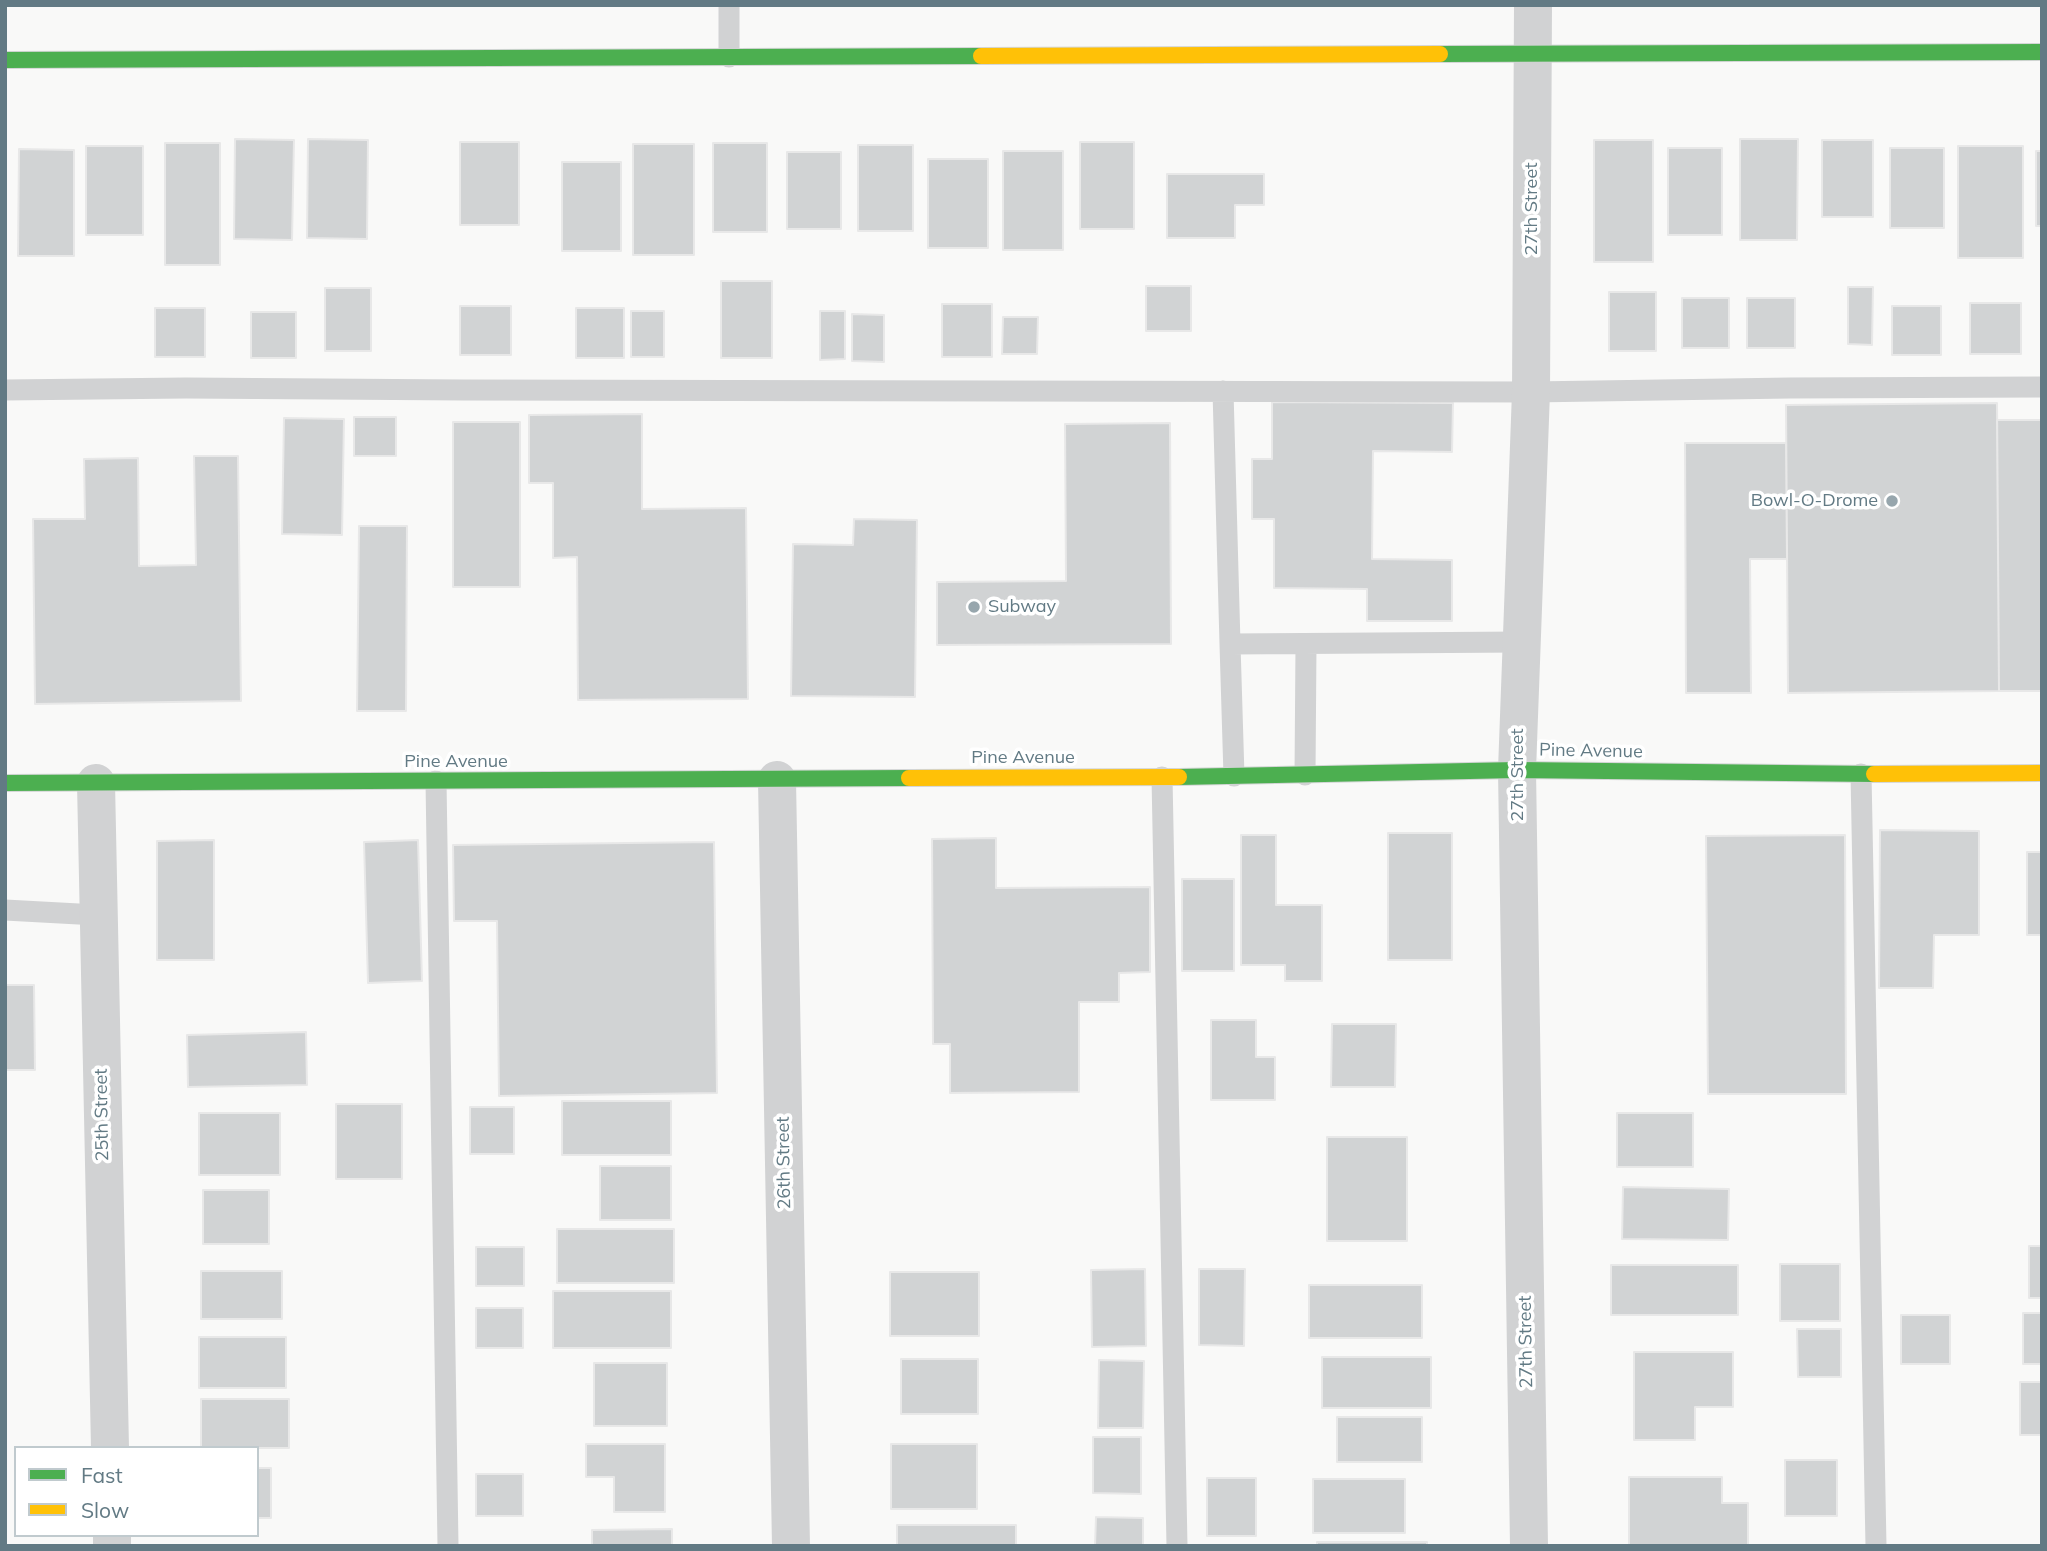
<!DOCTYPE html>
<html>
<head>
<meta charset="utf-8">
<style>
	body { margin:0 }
	#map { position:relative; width:2047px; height:1551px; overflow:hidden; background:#f9f9f8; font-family:Mulish,sans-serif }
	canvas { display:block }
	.frame { position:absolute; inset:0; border:7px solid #627a84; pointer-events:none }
	.legend { position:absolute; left:14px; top:1446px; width:245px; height:91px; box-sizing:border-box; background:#fff; border:2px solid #c0cace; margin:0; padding:9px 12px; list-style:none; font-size:21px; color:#627a84 }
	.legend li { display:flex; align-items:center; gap:14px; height:35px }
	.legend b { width:35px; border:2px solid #c0cace }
</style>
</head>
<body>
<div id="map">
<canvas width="2047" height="1551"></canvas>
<div class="frame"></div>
<ul class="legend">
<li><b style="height:9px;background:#4caf50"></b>Fast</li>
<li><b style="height:9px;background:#ffc107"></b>Slow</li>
</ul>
</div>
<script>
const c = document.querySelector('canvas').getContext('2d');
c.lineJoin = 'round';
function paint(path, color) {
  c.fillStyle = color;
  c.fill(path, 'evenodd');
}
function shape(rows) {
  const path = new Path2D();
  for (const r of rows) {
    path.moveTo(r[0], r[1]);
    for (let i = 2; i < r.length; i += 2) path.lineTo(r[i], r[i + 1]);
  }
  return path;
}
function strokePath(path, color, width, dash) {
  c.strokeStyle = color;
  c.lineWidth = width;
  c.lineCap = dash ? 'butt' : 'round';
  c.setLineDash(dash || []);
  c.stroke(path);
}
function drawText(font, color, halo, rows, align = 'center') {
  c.font = font + ' Mulish,sans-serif';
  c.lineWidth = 7;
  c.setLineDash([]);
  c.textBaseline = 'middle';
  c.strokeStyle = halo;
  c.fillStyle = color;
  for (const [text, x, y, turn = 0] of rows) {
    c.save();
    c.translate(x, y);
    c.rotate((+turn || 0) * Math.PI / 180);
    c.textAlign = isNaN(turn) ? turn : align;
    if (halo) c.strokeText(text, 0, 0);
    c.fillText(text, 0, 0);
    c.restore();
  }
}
const building = shape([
	[235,139,294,140,292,240,234,239,235,139],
	[308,139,368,140,367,239,307,238,308,139],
	[1740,139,1798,139,1797,240,1740,240,1740,139],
	[1594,140,1653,140,1653,262,1594,262,1594,140],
	[1822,140,1873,140,1873,217,1822,217,1822,140],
	[460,142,519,142,519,225,460,225,460,142],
	[1080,142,1134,142,1134,229,1080,229,1080,142],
	[165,143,220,143,220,265,165,265,165,143],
	[713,143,767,143,767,232,713,232,713,143],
	[633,144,694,144,694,255,633,255,633,144],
	[858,145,913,145,913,231,858,231,858,145],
	[86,146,143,146,143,235,86,235,86,146],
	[1958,146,2023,146,2023,258,1958,258,1958,146],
	[1668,148,1722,148,1722,235,1668,235,1668,148],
	[1890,148,1944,148,1944,228,1890,228,1890,148],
	[19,149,74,150,74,256,18,256,19,149],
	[1003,151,1063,151,1063,250,1003,250,1003,151],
	[2036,151,2042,151,2042,226,2036,226,2036,151],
	[787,152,841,152,841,229,787,229,787,152],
	[928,159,988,159,988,248,928,248,928,159],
	[562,162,621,162,621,251,562,251,562,162],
	[1167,174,1264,174,1264,205,1235,205,1235,238,1167,238,1167,174],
	[721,281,772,281,772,358,721,358,721,281],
	[1146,286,1191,286,1191,331,1146,331,1146,286],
	[1848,287,1873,287,1872,345,1848,344,1848,287],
	[325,288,371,288,371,351,325,351,325,288],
	[1609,292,1656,292,1656,351,1609,351,1609,292],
	[1682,298,1729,298,1729,348,1682,348,1682,298],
	[1747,298,1795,298,1795,348,1747,348,1747,298],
	[1970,303,2021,303,2021,354,1970,354,1970,303],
	[942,304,992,304,992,357,942,357,942,304],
	[460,306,511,306,511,355,460,355,460,306],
	[1892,306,1941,306,1941,355,1892,355,1892,306],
	[155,308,205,308,205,357,155,357,155,308],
	[576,308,624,308,624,358,576,358,576,308],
	[631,311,664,311,664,357,631,357,631,311],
	[820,311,845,311,845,359,820,360,820,311],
	[251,312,296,312,296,358,251,358,251,312],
	[852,314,884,315,884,362,852,361,852,314],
	[1003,317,1038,317,1037,354,1002,354,1003,317],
	[1272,402,1453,403,1452,452,1373,451,1372,559,1452,560,1452,621,1367,621,1367,589,1274,588,1274,519,1252,519,1252,459,1272,459,1272,402],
	[1997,403,1999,691,1788,693,1786,405,1997,403],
	[642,414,642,509,746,508,748,699,578,700,577,557,553,558,553,483,529,483,529,415,642,414],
	[354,417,396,417,396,456,354,456,354,417],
	[284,418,344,419,342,535,282,534,284,418],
	[1997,420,2042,420,2042,691,1999,691,1997,420],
	[453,422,520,422,520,587,453,587,453,422],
	[1170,423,1171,644,937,645,937,582,1066,581,1065,424,1170,423],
	[1685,443,1786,443,1787,559,1750,559,1751,693,1686,693,1685,443],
	[194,456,238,456,241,701,35,704,33,519,85,519,84,459,138,458,139,566,196,565,194,456],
	[854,519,917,520,915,697,791,696,793,544,853,545,854,519],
	[359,526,407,526,406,711,357,711,359,526],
	[1880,830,1979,831,1979,935,1934,935,1933,988,1879,988,1880,830],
	[1388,833,1452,833,1452,960,1388,960,1388,833],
	[1241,835,1276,835,1276,905,1322,905,1322,981,1285,981,1285,965,1241,965,1241,835],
	[1845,835,1846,1094,1708,1094,1706,836,1845,835],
	[996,838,996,888,1150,887,1150,972,1119,973,1119,1002,1079,1002,1079,1092,950,1093,950,1044,933,1044,932,839,996,838],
	[214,840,214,960,157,960,157,841,214,840],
	[418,840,422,981,368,983,364,842,418,840],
	[714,842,717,1093,499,1096,497,921,454,921,453,845,714,842],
	[2027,852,2042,852,2042,935,2027,935,2027,852],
	[1182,879,1234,879,1234,971,1182,971,1182,879],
	[5,985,34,985,35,1070,5,1070,5,985],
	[1211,1020,1256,1020,1256,1057,1275,1057,1275,1100,1211,1100,1211,1020],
	[1332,1024,1396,1024,1395,1087,1331,1087,1332,1024],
	[306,1032,307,1085,188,1087,187,1035,306,1032],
	[562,1101,671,1101,671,1155,562,1155,562,1101],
	[336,1104,402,1104,402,1179,336,1179,336,1104],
	[470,1107,514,1107,514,1154,470,1154,470,1107],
	[199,1113,280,1113,280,1175,199,1175,199,1113],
	[1617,1113,1693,1113,1693,1167,1617,1167,1617,1113],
	[1327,1137,1407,1137,1407,1241,1327,1241,1327,1137],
	[600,1166,671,1166,671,1220,600,1220,600,1166],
	[1623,1187,1729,1189,1728,1240,1622,1239,1623,1187],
	[203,1190,269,1190,269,1244,203,1244,203,1190],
	[557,1229,674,1229,674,1283,557,1283,557,1229],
	[2029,1246,2042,1246,2042,1298,2029,1298,2029,1246],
	[476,1247,524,1247,524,1286,476,1286,476,1247],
	[1780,1264,1840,1264,1840,1321,1780,1321,1780,1264],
	[1611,1265,1738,1265,1738,1315,1611,1315,1611,1265],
	[1145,1269,1146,1346,1092,1347,1091,1270,1145,1269],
	[1199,1269,1245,1269,1244,1346,1199,1345,1199,1269],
	[201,1271,282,1271,282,1319,201,1319,201,1271],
	[890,1272,979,1272,979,1336,890,1336,890,1272],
	[1309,1285,1422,1285,1422,1338,1309,1338,1309,1285],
	[553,1291,671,1291,671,1348,553,1348,553,1291],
	[476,1308,523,1308,523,1348,476,1348,476,1308],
	[2023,1313,2042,1313,2042,1364,2023,1364,2023,1313],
	[1901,1315,1950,1315,1950,1364,1901,1364,1901,1315],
	[1797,1329,1841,1329,1841,1377,1798,1377,1797,1329],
	[199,1337,286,1337,286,1388,199,1388,199,1337],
	[1634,1352,1733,1352,1733,1407,1695,1407,1695,1440,1634,1440,1634,1352],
	[1322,1357,1431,1357,1431,1408,1322,1408,1322,1357],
	[901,1359,978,1359,978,1414,901,1414,901,1359],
	[1099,1360,1144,1361,1143,1428,1098,1428,1099,1360],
	[594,1363,667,1363,667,1426,594,1426,594,1363],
	[2020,1382,2042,1382,2042,1435,2020,1435,2020,1382],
	[201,1399,289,1399,289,1448,201,1448,201,1399],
	[1337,1417,1422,1417,1422,1462,1337,1462,1337,1417],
	[1093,1437,1141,1437,1141,1494,1093,1493,1093,1437],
	[586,1444,665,1444,665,1512,614,1512,614,1477,586,1477,586,1444],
	[891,1444,977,1444,977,1509,891,1509,891,1444],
	[1785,1460,1837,1460,1837,1516,1785,1516,1785,1460],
	[257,1468,271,1468,271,1518,257,1518,257,1468],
	[476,1474,523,1474,523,1516,476,1516,476,1474],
	[1629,1477,1722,1477,1722,1503,1748,1503,1748,1546,1629,1546,1629,1477],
	[1207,1478,1256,1478,1256,1536,1207,1536,1207,1478],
	[1313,1479,1405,1479,1405,1533,1313,1533,1313,1479],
	[1096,1517,1143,1518,1143,1546,1095,1546,1096,1517],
	[897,1525,1016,1525,1016,1546,897,1546,897,1525],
	[672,1529,672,1546,592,1546,592,1530,672,1529],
	[1317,1542,1427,1542,1427,1546,1317,1546,1317,1542]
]);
const lane = shape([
	[729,5,729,57],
	[5,390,186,388,463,390,1531,392,1790,388,2042,387],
	[1223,391,1230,644,1522,642],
	[1230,644,1234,776],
	[1861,774,1876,1546],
	[1305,775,1306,645],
	[1162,777,1177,1546],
	[436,781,448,1546],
	[5,910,97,915]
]);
const street = shape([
	[777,780,791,1546],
	[96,783,110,1448],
	[112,1535,112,1546],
	[1529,1546,1517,770,1531,392,1533,5]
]);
const fast = shape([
	[1440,54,2042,52],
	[5,60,981,56],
	[1179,777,1517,770,1874,774],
	[5,783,909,778]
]);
const slow = shape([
	[981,56,1440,54],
	[1874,774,2042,773],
	[909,778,1179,777]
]);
const markers = [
	[1892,501,7,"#97a6ad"],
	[974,607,7,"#97a6ad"]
];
const streetNames = [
	["27th Street",1532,209,-90],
	["Pine Avenue",1591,751,1],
	["Pine Avenue",1023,758],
	["Pine Avenue",456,762],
	["27th Street",1518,775,-90],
	["25th Street",102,1115,-91],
	["26th Street",784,1163,-91],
	["27th Street",1526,1342,-91]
];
const poiNames = [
	["Bowl-O-Drome",1878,501],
	["Subway",988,607,"left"]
];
paint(building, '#d1d3d4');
strokePath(building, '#e8e8e8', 2);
strokePath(fast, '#d4d6d6', 18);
strokePath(slow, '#d4d6d6', 18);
strokePath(lane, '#d1d2d3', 21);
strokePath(street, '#d1d2d3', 38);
strokePath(fast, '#4caf50', 16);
strokePath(slow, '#ffc107', 16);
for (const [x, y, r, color] of markers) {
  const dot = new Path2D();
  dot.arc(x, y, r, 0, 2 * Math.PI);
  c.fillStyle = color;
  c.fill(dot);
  strokePath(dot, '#fff', 2.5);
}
drawText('18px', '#627a84', '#fff', streetNames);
drawText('18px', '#627a84', '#fff', poiNames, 'right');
</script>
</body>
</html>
